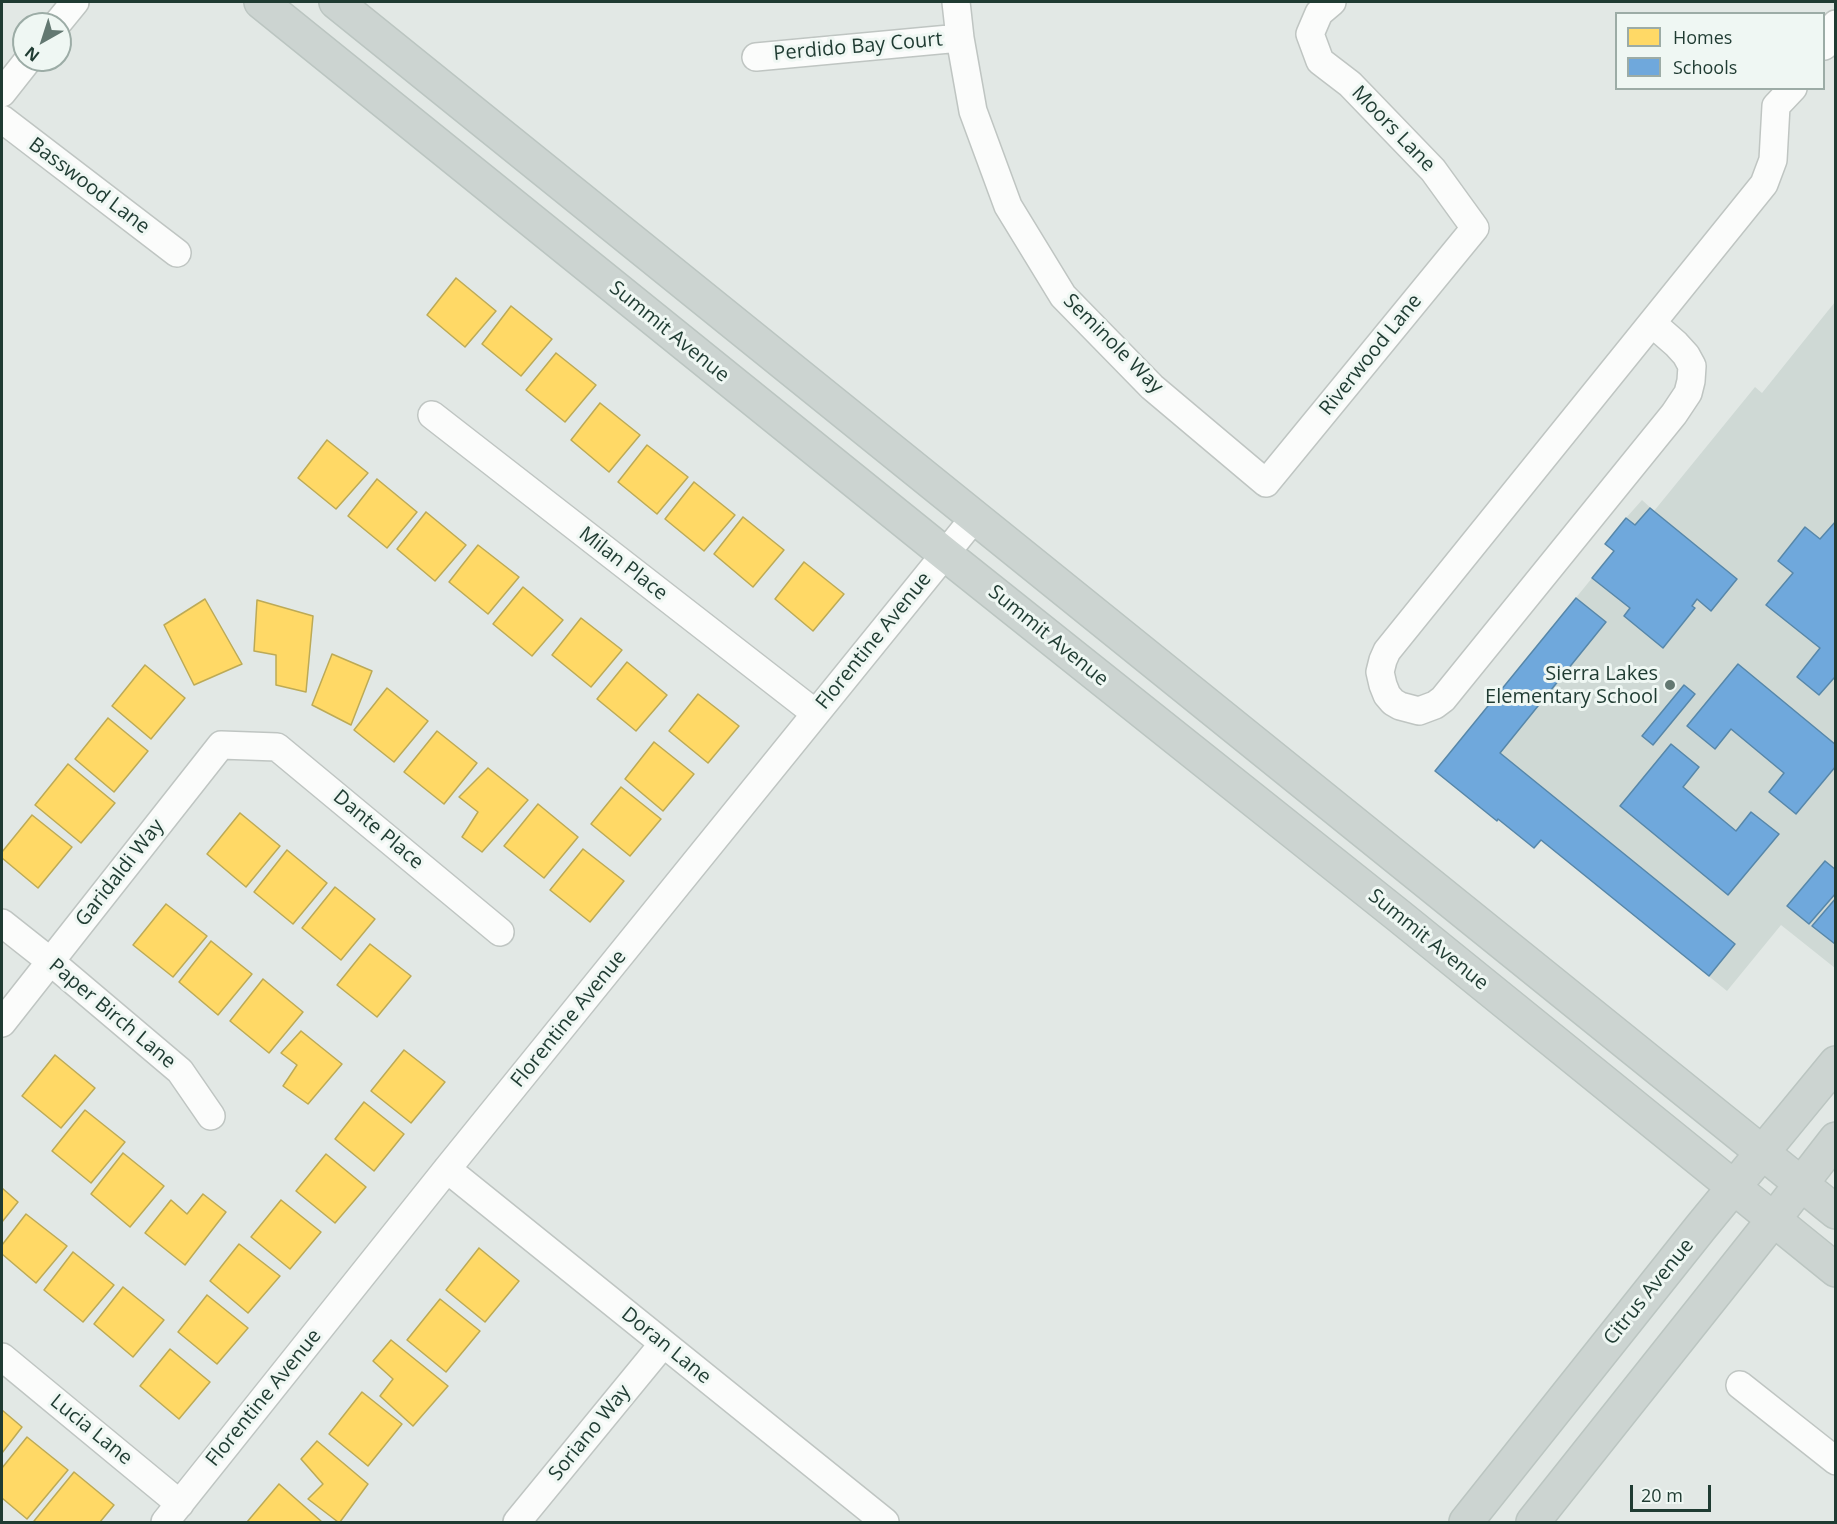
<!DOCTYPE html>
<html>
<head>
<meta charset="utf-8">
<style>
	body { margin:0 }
	#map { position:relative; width:1837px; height:1524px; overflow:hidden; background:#e2e8e5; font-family:"Open Sans",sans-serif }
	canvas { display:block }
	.frame { position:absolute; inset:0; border:3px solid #1f3b32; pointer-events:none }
	.legend { position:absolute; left:1615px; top:12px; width:210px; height:78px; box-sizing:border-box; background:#eff7f3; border:2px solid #9caca6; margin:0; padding:8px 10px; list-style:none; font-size:18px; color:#1f3b32 }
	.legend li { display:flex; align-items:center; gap:12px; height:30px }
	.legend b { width:30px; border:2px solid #9caca6 }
	.north { position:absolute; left:12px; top:12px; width:60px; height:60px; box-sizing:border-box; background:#eff7f3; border:2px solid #9caca6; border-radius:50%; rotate:219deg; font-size:16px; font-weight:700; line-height:24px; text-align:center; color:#1f3b32 }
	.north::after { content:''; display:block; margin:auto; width:21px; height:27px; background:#637871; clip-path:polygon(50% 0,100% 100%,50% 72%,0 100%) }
	.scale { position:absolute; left:1630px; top:1485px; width:81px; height:27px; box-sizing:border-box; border:3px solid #1f3b32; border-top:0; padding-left:8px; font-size:18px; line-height:21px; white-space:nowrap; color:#1f3b32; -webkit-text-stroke:4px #eff7f3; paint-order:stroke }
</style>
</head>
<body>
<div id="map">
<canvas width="1837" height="1524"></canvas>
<div class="frame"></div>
<ul class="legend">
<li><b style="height:16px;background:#ffd966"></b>Homes</li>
<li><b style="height:16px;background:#6fa8dc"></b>Schools</li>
</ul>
<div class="north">N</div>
<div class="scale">20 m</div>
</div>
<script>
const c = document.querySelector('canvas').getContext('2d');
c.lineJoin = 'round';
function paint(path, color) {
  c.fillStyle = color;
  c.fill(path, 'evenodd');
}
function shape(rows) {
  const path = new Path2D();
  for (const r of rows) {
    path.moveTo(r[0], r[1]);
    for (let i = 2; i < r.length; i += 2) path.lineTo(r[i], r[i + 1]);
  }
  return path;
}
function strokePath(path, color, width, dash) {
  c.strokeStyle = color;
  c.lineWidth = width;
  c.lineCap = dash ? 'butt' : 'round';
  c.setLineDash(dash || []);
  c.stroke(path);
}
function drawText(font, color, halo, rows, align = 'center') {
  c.font = font + ' "Open Sans",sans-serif';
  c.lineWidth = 6;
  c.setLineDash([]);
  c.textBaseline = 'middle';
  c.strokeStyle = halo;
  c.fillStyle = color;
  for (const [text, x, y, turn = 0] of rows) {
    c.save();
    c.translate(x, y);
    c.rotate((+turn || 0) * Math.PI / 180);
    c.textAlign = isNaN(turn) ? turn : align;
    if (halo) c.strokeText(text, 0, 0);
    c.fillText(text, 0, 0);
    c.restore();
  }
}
const built = shape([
	[1835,302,1835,968,1781,925,1727,991,1541,840,1534,848,1499,820,1497,821,1435,771,1614,551,1626,518,1642,500,1654,511,1755,387,1762,393]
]);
const homes = shape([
	[456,278,496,311,465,347,427,315,456,278],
	[511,306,552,339,521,376,482,344,511,306],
	[556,353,596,385,565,422,526,390,556,353],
	[600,403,640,435,609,472,571,440,600,403],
	[327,440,368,473,336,509,298,478,327,440],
	[647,445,688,477,657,514,618,482,647,445],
	[377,479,417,512,387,548,348,516,377,479],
	[694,482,735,515,704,551,665,519,694,482],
	[426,512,466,545,435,581,397,549,426,512],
	[743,517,784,550,753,587,714,554,743,517],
	[478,545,519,577,488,614,449,582,478,545],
	[804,562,844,594,813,631,775,599,804,562],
	[523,587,563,620,532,656,493,624,523,587],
	[205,599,242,664,194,685,164,625,205,599],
	[257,600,313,616,306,692,276,685,276,655,254,651,257,600],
	[581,618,622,650,591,687,552,655,581,618],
	[332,654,372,671,351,725,312,705,332,654],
	[627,662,667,695,636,731,597,699,627,662],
	[145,665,185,698,151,739,112,706,145,665],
	[387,688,428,721,394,762,354,730,387,688],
	[698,694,739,726,708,763,669,731,698,694],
	[108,718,148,751,114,792,75,759,108,718],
	[437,731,477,763,444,804,404,772,437,731],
	[654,742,694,774,663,811,625,779,654,742],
	[68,764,115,803,81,843,35,805,68,764],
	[488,768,528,800,482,852,462,837,478,812,459,797,488,768],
	[621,787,661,819,630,856,591,824,621,787],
	[538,804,578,837,544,878,504,846,538,804],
	[240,813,280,846,246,887,207,854,240,813],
	[32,815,72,847,38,888,2,858,2,852,32,815],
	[583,849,624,881,590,922,550,890,583,849],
	[287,850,327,883,293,924,254,892,287,850],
	[335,887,375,919,341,960,302,928,335,887],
	[166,904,207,936,173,977,133,945,166,904],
	[211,941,252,974,218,1015,179,982,211,941],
	[370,944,411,976,377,1017,337,985,370,944],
	[263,979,303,1012,269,1053,230,1021,263,979],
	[301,1031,342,1064,308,1104,283,1086,297,1065,281,1053,301,1031],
	[404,1050,445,1082,411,1123,371,1091,404,1050],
	[55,1055,95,1088,61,1128,22,1096,55,1055],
	[364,1102,404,1134,374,1171,335,1139,364,1102],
	[85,1110,125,1142,91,1183,52,1151,85,1110],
	[123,1153,164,1186,130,1227,91,1194,123,1153],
	[326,1154,366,1187,335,1223,296,1191,326,1154],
	[2,1188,18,1202,2,1222,2,1188],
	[203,1194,226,1212,185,1265,145,1233,171,1200,187,1214,203,1194],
	[281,1200,321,1232,290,1269,251,1237,281,1200],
	[26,1214,67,1246,36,1283,2,1254,2,1245,26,1214],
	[239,1244,280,1276,248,1313,210,1281,239,1244],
	[479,1248,519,1281,485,1322,446,1290,479,1248],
	[73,1252,114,1285,83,1322,44,1290,73,1252],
	[123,1287,164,1320,133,1357,94,1324,123,1287],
	[207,1295,248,1328,217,1364,178,1332,207,1295],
	[440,1299,480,1331,446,1372,407,1340,440,1299],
	[391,1340,448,1386,413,1426,380,1396,393,1379,373,1361,391,1340],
	[170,1349,210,1382,179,1419,140,1386,170,1349],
	[362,1392,402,1424,368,1466,329,1434,362,1392],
	[2,1410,22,1427,2,1453,2,1410],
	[27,1437,68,1470,27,1519,2,1498,2,1468,27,1437],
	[317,1441,368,1484,340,1522,338,1522,308,1499,323,1484,301,1459,317,1441],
	[74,1472,114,1505,100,1522,36,1522,34,1521,74,1472],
	[279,1484,322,1522,247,1522,279,1484]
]);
const schools = shape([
	[1650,508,1737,579,1711,611,1697,599,1692,606,1695,608,1663,648,1624,616,1630,608,1592,578,1614,551,1605,544,1626,518,1635,525,1650,508],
	[1836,521,1836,680,1834,678,1819,695,1797,677,1820,648,1766,605,1793,573,1778,561,1805,527,1820,539,1836,521],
	[1576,598,1606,622,1500,753,1735,944,1709,976,1541,840,1534,848,1498,819,1497,821,1435,771,1576,598],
	[1738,664,1836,745,1836,766,1796,814,1769,792,1784,773,1731,729,1715,749,1687,726,1738,664],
	[1684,685,1695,694,1653,745,1642,736,1684,685],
	[1671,744,1699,767,1683,787,1736,831,1751,812,1779,834,1728,895,1620,806,1671,744],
	[1825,861,1836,870,1836,893,1809,924,1787,906,1825,861],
	[1836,898,1836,943,1835,944,1812,926,1836,898]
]);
const minor = shape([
	[956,2,960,38,973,111,1008,206,1063,296,1152,387,1266,483,1475,228,1433,170,1350,84,1320,61,1310,34,1319,13,1332,2],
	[57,24,75,2],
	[1824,46,1836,24],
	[756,57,960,38],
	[2,93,28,60],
	[2,119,177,253],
	[1652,323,1676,344,1686,355,1692,366,1691,381,1688,393,1674,414,1443,699,1435,705,1419,711,1400,706,1393,702,1387,695,1383,685,1380,672,1383,660,1387,651,1764,184,1773,160,1776,106,1793,88],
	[432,415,815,713],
	[2,923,50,961,180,1071,211,1116],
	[2,1023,221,745,277,747,500,932],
	[447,1169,885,1522],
	[2,1357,180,1504],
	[1740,1385,1836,1461],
	[165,1522,447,1169,975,517],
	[517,1522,663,1344]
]);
const major = shape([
	[261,2,945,554,1399,916,1836,1270],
	[336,2,1836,1212],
	[1466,1522,1701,1227,1836,1063],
	[1533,1522,1774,1219,1836,1139]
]);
const markers = [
	[1670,685,6,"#637871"]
];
const streetNames = [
	["Perdido Bay Court",858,47,-5],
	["Moors Lane",1393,129,46],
	["Basswood Lane",89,186,37],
	["Summit Avenue",669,332,39],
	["Seminole Way",1113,344,45],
	["Riverwood Lane",1371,355,-51],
	["Milan Place",623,564,38],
	["Summit Avenue",1048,636,39],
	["Florentine Avenue",874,641,-51],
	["Dante Place",378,830,40],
	["Garidaldi Way",120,873,-52],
	["Summit Avenue",1428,940,39],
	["Paper Birch Lane",112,1014,40],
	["Florentine Avenue",569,1019,-51],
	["Citrus Avenue",1649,1292,-51],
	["Doran Lane",666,1346,39],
	["Florentine Avenue",264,1398,-51],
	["Lucia Lane",91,1430,39],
	["Soriano Way",590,1433,-51]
];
const poiNames = [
	["Sierra Lakes",1658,674],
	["Elementary School",1658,697]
];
paint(built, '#cfd9d5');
paint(homes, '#ffd966');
strokePath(homes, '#bcaa56', 1.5);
paint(schools, '#6fa8dc');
strokePath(schools, '#5787a9', 1.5);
strokePath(minor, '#bfc5c2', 30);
strokePath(major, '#bbc5c1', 36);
strokePath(minor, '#fbfcfb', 27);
strokePath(major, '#ccd4d1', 33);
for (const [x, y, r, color] of markers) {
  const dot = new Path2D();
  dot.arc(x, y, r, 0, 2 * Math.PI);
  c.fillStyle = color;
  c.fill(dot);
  strokePath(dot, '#eff7f3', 2);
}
drawText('20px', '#1f3b32', '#eff7f3', streetNames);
drawText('20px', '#1f3b32', '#eff7f3', poiNames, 'right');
</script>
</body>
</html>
